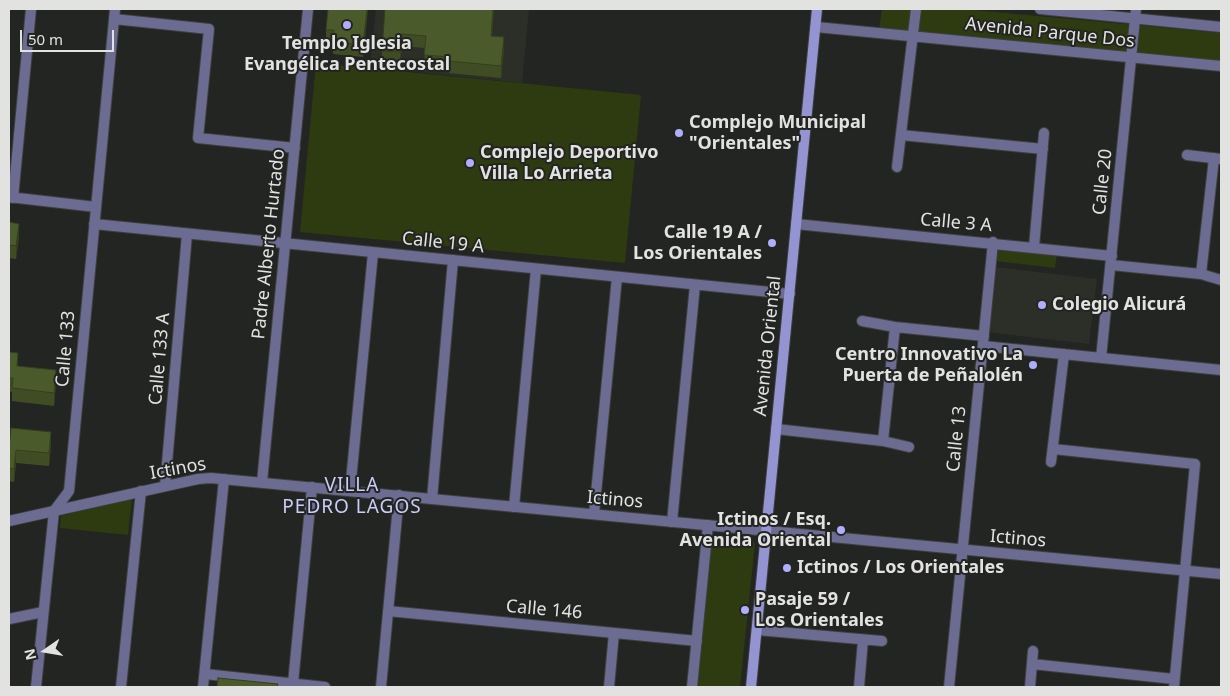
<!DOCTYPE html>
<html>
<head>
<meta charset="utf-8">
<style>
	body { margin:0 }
	#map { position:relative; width:1230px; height:696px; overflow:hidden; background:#232522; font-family:"Noto Sans",sans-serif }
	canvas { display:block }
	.frame { position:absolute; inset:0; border:10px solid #e2e3e1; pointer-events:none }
	.north { position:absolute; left:20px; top:626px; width:50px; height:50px; -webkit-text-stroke:4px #232522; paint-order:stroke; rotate:257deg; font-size:14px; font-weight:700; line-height:20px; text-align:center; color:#e2e3e1 }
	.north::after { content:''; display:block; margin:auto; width:18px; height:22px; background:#e2e3e1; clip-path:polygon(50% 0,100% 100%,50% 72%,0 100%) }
	.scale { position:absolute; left:20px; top:30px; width:94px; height:22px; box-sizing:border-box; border:2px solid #e2e3e1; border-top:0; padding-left:6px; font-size:15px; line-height:18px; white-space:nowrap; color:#e2e3e1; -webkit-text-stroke:4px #232522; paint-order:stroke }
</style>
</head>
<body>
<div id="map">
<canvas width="1230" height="696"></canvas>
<div class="frame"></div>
<div class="north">N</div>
<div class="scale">50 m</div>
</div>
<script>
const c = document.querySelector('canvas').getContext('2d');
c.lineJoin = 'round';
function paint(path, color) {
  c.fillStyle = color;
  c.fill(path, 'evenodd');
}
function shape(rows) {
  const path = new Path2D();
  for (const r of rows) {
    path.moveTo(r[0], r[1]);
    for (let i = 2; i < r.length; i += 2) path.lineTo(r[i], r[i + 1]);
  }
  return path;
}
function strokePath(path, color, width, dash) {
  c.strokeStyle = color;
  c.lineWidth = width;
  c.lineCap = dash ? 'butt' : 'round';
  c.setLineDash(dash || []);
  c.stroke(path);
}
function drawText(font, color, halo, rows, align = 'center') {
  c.font = font + ' "Noto Sans",sans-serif';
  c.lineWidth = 4;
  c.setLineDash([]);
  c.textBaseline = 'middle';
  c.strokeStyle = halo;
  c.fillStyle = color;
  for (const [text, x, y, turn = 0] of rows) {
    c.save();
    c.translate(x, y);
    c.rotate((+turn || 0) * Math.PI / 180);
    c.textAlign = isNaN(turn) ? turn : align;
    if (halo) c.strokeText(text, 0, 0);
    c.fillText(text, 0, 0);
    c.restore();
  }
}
const built = shape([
	[376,9,529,9,522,83,370,67],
	[995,267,1097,279,1089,344,987,332]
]);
const green = shape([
	[882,9,962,9,1221,33,1221,61,879,29],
	[316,63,641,95,625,263,300,232],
	[998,247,1057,253,1055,268,996,261],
	[132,497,128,535,60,528,61,516],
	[711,539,755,543,740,687,696,687]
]);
const minor = shape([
	[1040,9,1221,27],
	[114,19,209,29,198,138,295,148],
	[816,27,1221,66],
	[901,135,1043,149],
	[1187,155,1221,159],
	[897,167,916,9],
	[9,197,96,207],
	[13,198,31,9],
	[94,224,790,294],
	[796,224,1112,256],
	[1034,247,1044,133],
	[1111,265,1201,274,1221,280],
	[1201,274,1214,158],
	[862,321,895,327,984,336],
	[983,346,1221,370],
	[1101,358,1136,9],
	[776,429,883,441,909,447],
	[883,441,895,327],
	[1053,449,1195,464,1174,687],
	[1051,462,1064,354],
	[262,482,308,9],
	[165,486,187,234],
	[350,491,373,253],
	[432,499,453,260],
	[514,507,536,269],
	[594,514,617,277],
	[672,522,695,285],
	[388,611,697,641],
	[9,619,43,612],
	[757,630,882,641],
	[1032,664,1174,679],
	[205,674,325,687],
	[293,683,312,487],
	[36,687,54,511,69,491,115,9],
	[121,687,141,491],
	[203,687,224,479],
	[381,687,399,495],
	[609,687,614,633],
	[692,687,708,525],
	[859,687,863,640],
	[949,687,993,242],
	[1030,687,1033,651]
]);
const tertiary = shape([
	[9,521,198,479,211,478,1221,574]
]);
const secondary = shape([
	[751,687,817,9]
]);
const wall = shape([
	[368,9,363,57,333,54,333,43,326,42,326,30],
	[385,9,494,9,492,36,504,49,501,78,449,73,449,69,424,67,425,48,402,46,400,65,382,63,382,51],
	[9,222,19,237,16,259,9,258],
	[9,352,18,366,56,383,54,406,12,401,12,392,9,391],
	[51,445,49,466,16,463,14,482,9,481,9,449]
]);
const shadedWall = shape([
	[367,9,368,9,363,57,363,45],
	[493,9,494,9,491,48,491,36],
	[402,34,402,46,400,65,400,52],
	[504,37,504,49,501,78,501,66],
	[19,224,19,237,16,259,16,246],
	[10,275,10,288,9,298,9,285],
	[56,370,56,383,54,406,54,393],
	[51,432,51,445,49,466,49,453],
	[16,450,16,463,14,482,14,469]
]);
const building = shape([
	[328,9,367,9,363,45,333,42,334,30,326,30,328,9],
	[385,9,493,9,491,36,504,37,501,66,449,61,449,57,424,55,426,36,402,34,400,52,382,51,385,9],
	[9,222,19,224,16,246,9,245,9,222],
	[9,352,18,353,17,366,56,370,54,393,12,388,13,378,9,378,9,352],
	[11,428,51,432,49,453,16,450,14,469,9,468,9,449,11,428],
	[218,678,278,684,277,687,217,687,218,678]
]);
const markers = [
	[347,25,5,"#b0aefa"],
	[679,133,5,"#b0aefa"],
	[470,163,5,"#b0aefa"],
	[772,243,5,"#b0aefa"],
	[1042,305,5,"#b0aefa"],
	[1033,365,5,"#b0aefa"],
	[841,530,5,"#b0aefa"],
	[787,568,5,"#b0aefa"],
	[745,610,5,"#b0aefa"]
];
const streetNames = [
	["Avenida Parque Dos",1050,33,6],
	["Calle 20",1103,182,-84],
	["Calle 3 A",956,223,5],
	["Calle 19 A",443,243,6],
	["Padre Alberto Hurtado",269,244,-84],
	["Avenida Oriental",768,346,-84],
	["Calle 133",66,349,-85],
	["Calle 133 A",160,359,-85],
	["Calle 13",957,439,-84],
	["Ictinos",178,469,-10],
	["Ictinos",615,500,5],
	["Ictinos",1018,539,5],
	["Calle 146",544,610,5]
];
const poiNames = [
	["Templo Iglesia",347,44,"center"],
	["Evangélica Pentecostal",347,65,"center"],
	["Complejo Municipal",689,123],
	["\"Orientales\"",689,144],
	["Complejo Deportivo",480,153],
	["Villa Lo Arrieta",480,174],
	["Calle 19 A /",762,233,"right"],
	["Los Orientales",762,254,"right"],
	["Colegio Alicurá",1052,305],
	["Centro Innovativo La",1023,355,"right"],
	["Puerta de Peñalolén",1023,376,"right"],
	["Ictinos / Esq.",831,520,"right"],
	["Avenida Oriental",831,541,"right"],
	["Ictinos / Los Orientales",797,568],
	["Pasaje 59 /",755,600],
	["Los Orientales",755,621]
];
const neighbourhoodNames = [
	["VILLA",352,486],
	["PEDRO LAGOS",352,508]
];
paint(built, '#2c2f27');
paint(green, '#2e3b10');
strokePath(minor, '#3e403d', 12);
strokePath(tertiary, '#3e403d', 12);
strokePath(secondary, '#3e403d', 12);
strokePath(minor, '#6c6b92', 10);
strokePath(tertiary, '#6c6b92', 10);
strokePath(secondary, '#9594d2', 10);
paint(wall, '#404d24');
paint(shadedWall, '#343f1d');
paint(building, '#4b5a2a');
strokePath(building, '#343f1d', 1);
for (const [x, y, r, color] of markers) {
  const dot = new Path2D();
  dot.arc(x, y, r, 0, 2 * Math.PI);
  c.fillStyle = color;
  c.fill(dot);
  strokePath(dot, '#232522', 2);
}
drawText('18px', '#e2e3e1', '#232522', streetNames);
drawText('bold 18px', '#e2e3e1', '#232522', poiNames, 'left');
c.letterSpacing = '1px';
drawText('19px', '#ccccf8', '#232522', neighbourhoodNames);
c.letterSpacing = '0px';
</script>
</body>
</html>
